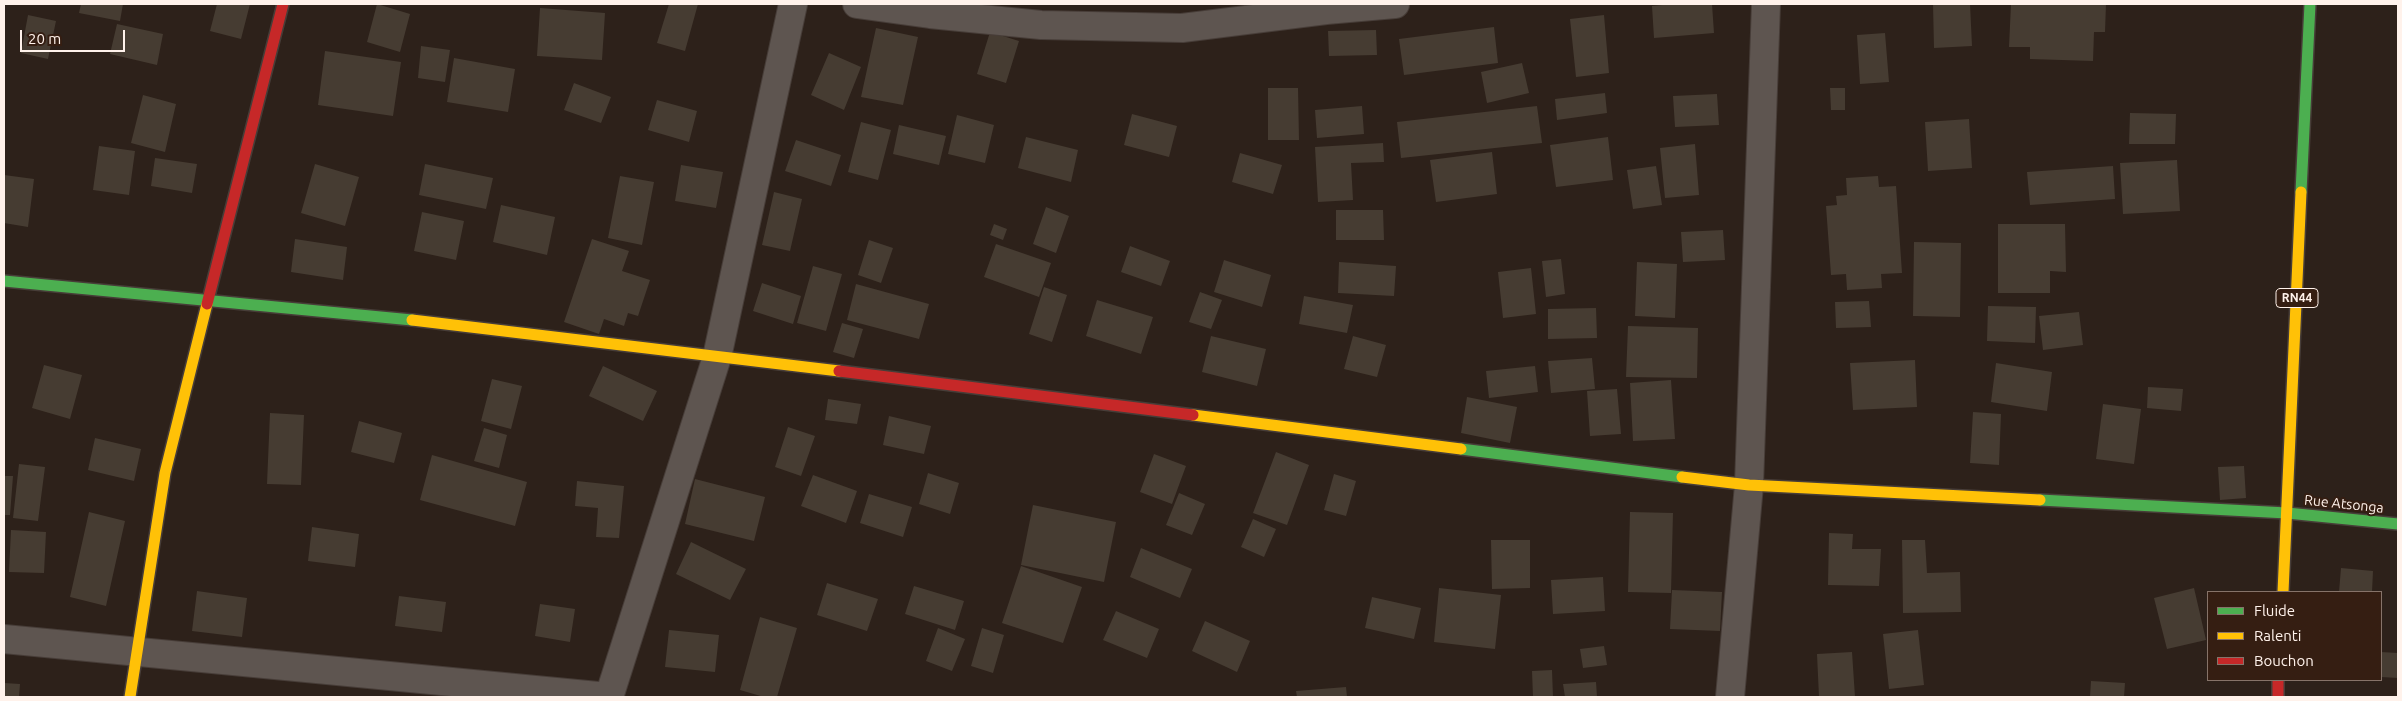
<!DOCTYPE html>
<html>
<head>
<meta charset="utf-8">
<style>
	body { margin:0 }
	#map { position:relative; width:2402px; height:701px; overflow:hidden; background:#2d211a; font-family:Ubuntu,sans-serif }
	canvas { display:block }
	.frame { position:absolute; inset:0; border:5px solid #fff2eb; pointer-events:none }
	.legend { position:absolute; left:2207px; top:591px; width:175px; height:90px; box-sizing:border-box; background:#351e12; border:1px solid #867369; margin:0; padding:6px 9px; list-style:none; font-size:15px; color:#fff2eb }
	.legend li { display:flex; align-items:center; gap:10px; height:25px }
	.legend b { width:25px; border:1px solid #867369 }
	.scale { position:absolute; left:20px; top:30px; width:105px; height:22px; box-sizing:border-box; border:2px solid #fff2eb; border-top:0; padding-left:6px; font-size:15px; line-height:18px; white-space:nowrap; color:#fff2eb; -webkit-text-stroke:4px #351e12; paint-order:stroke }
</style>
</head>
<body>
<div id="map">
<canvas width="2402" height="701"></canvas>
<div class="frame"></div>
<ul class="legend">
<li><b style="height:6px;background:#4caf50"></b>Fluide</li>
<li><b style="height:6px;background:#ffc107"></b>Ralenti</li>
<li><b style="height:6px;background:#c62828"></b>Bouchon</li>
</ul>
<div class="scale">20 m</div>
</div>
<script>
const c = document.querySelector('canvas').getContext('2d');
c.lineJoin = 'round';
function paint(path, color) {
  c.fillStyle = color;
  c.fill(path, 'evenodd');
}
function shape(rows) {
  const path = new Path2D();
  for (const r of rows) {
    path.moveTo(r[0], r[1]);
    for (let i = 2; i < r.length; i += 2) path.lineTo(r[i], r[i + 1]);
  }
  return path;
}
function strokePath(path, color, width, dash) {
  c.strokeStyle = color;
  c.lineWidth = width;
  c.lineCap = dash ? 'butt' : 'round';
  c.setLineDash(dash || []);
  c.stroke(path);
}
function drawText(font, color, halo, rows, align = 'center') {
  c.font = font + ' Ubuntu,sans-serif';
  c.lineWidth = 4;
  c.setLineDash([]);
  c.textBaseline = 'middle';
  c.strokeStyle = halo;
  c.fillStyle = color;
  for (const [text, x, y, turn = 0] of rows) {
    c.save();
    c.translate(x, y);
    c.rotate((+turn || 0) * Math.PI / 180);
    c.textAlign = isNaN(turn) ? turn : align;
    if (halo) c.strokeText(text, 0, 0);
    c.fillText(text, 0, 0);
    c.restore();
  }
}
const building = shape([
	[81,4,123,4,120,21,79,13],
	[217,4,250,4,241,39,210,31],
	[377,4,410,14,400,52,367,42],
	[669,4,698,4,685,51,657,43],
	[1673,4,1712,4,1714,33,1654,38,1652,6],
	[1933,4,1970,4,1972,46,1934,48],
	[2011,4,2106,4,2105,32,2094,32,2093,61,2030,59,2030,47,2009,47],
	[540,8,605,13,602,60,537,56],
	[28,15,56,21,48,59,21,53],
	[1604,15,1609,73,1576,77,1570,19],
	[117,24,163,34,157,65,110,54],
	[1494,27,1498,63,1404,75,1399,39],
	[876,28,918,37,903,105,861,97],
	[1376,30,1377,55,1329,56,1328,31],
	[990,32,1019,41,1006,83,977,74],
	[1885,33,1889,82,1860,84,1857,35],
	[421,46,450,50,445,82,418,78],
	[325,51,401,62,393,116,318,105],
	[829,53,861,67,844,110,811,95],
	[454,58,515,69,508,112,447,102],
	[1522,63,1529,93,1487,103,1481,72],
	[574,83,611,97,601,123,564,110],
	[1268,88,1298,88,1299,140,1268,140],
	[1830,88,1845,88,1845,110,1831,110],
	[1605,93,1607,113,1557,120,1555,99],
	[1717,94,1719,125,1675,127,1673,96],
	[143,95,176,104,165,152,131,143],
	[657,100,697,111,689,142,648,130],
	[1362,106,1364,134,1317,138,1315,110],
	[1537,106,1542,143,1401,158,1397,122],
	[2130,113,2176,114,2175,144,2129,144],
	[1132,114,1177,126,1169,157,1124,145],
	[957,115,994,125,985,163,948,154],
	[1969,119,1972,168,1928,171,1925,122],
	[861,122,891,130,878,180,848,172],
	[899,125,946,136,939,165,893,154],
	[1026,137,1078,150,1071,182,1018,168],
	[1608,137,1613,180,1556,187,1550,145],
	[796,140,841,155,831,186,785,171],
	[1383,143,1384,162,1351,163,1353,200,1318,202,1315,147],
	[1695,144,1699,195,1665,198,1660,148],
	[99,146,135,151,129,195,93,190],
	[1492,152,1497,194,1436,202,1430,160],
	[1240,153,1282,165,1273,194,1232,182],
	[155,158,197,164,192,193,151,186],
	[2177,160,2180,211,2123,214,2120,163],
	[315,164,359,177,345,226,301,213],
	[425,164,493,178,486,209,419,195],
	[681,165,723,172,716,208,675,201],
	[1656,166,1662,205,1633,209,1627,170],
	[2113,166,2115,199,2030,205,2027,172],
	[4,175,34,179,28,227,4,223],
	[620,176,654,182,642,245,608,238],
	[1878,176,1879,187,1896,186,1902,273,1881,274,1882,288,1847,290,1846,274,1831,275,1826,206,1837,205,1836,196,1847,195,1846,178],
	[774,192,802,199,790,251,762,245],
	[501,205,555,217,547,255,493,242],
	[1046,207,1069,216,1056,253,1033,244],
	[1336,210,1383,210,1384,240,1336,240],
	[422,212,464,221,456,260,414,251],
	[994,224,1007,229,1003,240,990,235],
	[1998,224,2065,224,2066,272,2050,271,2050,293,1998,293],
	[1723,230,1725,260,1683,262,1681,232],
	[295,239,347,247,343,280,291,272],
	[592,239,629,251,622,271,650,280,638,316,628,313,624,326,604,319,599,334,564,322],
	[869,240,893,248,881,283,858,275],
	[1914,242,1961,243,1960,317,1913,316],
	[996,244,1051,263,1039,297,984,277],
	[1130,246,1170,261,1161,286,1121,272],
	[1561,259,1565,294,1546,297,1542,261],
	[1224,260,1271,275,1262,307,1214,292],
	[1339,262,1396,266,1394,296,1338,293],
	[1637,262,1677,264,1675,318,1635,316],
	[813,266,842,274,826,331,797,323],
	[1531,268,1536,314,1503,318,1498,272],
	[762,283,801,296,793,324,753,311],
	[856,284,929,304,919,339,847,320],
	[1044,287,1067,295,1052,342,1029,334],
	[1200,292,1222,300,1211,329,1189,322],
	[1304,296,1353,305,1347,333,1299,324],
	[1097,300,1153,317,1141,354,1086,336],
	[1869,301,1871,327,1836,328,1835,302],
	[1988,306,2036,307,2035,343,1987,341],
	[1596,308,1597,338,1548,339,1548,309],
	[2079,312,2083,345,2043,350,2039,316],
	[842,323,863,329,854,358,833,352],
	[1628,326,1698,328,1697,378,1626,377],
	[1211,336,1266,349,1257,386,1202,372],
	[1353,336,1386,345,1377,377,1344,369],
	[1592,358,1595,389,1551,393,1548,361],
	[1915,360,1917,407,1853,410,1850,363],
	[1996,363,2052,372,2047,411,1991,402],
	[44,365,82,375,70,419,32,408],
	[603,366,657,391,643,421,589,396],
	[1535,366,1538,392,1489,398,1486,371],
	[492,379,522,386,511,429,481,421],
	[1671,380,1675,439,1633,441,1630,383],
	[2148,387,2183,389,2181,411,2147,408],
	[1617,389,1621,434,1590,436,1587,391],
	[1467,397,1517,407,1510,443,1461,433],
	[828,399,861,404,857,424,825,420],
	[2103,404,2141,409,2134,464,2096,459],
	[1973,412,2001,414,1999,465,1970,463],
	[270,413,304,415,301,485,267,484],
	[889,416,931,426,924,454,883,445],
	[359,421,402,433,394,463,351,452],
	[788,427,815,436,801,476,775,467],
	[484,428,507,435,499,468,474,461],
	[95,438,141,449,134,481,88,470],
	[1276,452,1309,465,1287,525,1253,513],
	[1154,454,1186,466,1172,504,1140,492],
	[432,455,527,482,515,526,420,500],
	[19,464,45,467,38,521,13,518],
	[2244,466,2246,498,2220,500,2218,467],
	[928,473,959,483,950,514,919,504],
	[1334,474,1356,481,1346,516,1324,510],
	[813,475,857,491,846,523,801,506],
	[4,476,13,476,10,515,4,515],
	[695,479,765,497,754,541,685,524],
	[577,481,624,486,619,538,596,537,598,508,575,506],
	[1179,493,1205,504,1192,535,1166,525],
	[869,494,912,507,903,537,860,523],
	[1033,505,1116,522,1104,582,1021,565],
	[89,512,125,521,106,606,70,597],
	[1630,512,1673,513,1671,593,1628,592],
	[1253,519,1276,529,1264,557,1241,547],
	[312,527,359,534,355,567,308,561],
	[11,530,46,532,44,573,9,572],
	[1829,533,1853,534,1852,549,1881,549,1879,586,1828,585],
	[1491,540,1530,540,1530,588,1492,589],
	[1902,540,1925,540,1927,573,1960,572,1961,612,1903,613],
	[691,542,746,569,730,600,676,574],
	[1141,548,1192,569,1180,598,1130,577],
	[1021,566,1082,587,1063,643,1002,623],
	[2341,568,2373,571,2372,592,2339,592],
	[1603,577,1605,611,1553,614,1551,580],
	[827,583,878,599,867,631,817,615],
	[914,586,964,601,955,630,905,614],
	[1439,588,1501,595,1495,649,1434,642],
	[2194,588,2206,640,2167,649,2154,598],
	[1672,590,1722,592,1720,631,1670,629],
	[197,591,247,598,242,637,192,631],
	[399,596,446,602,442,632,395,626],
	[1372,597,1421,608,1414,639,1365,628],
	[540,604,575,609,570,642,535,636],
	[1116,611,1159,629,1147,658,1103,640],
	[760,617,797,628,777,697,764,697,740,690],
	[1205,621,1250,641,1237,672,1192,651],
	[938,628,965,639,952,671,926,661],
	[982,628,1004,635,993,673,971,666],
	[669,630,719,635,715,672,665,667],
	[1918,630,1924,685,1889,689,1883,634],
	[1604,646,1607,665,1583,668,1580,649],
	[1852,652,1855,697,1819,697,1817,654],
	[2381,652,2398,653,2398,678,2381,677],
	[1552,670,1553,697,1533,697,1532,671],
	[2091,681,2125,683,2124,697,2090,697],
	[1596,682,1597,697,1565,697,1563,684],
	[4,683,20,684,19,697,4,697],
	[1346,687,1347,697,1297,697,1296,691]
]);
const street = shape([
	[857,4,930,14,1041,25,1182,28,1326,10,1395,4],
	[4,639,608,697],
	[609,697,717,357,793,4],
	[1730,697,1749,485,1766,4]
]);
const fast = shape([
	[2301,192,2310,4],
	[4,281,412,320],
	[1461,449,1682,477],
	[2040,500,2287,513,2398,524]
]);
const slow = shape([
	[412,320,839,371],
	[1193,415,1461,449],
	[1682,477,1749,485,2040,500],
	[2283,592,2301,192],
	[130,697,165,473,207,304]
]);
const jam = shape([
	[207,304,283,4],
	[839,371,1193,415],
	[2278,680,2278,697]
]);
const shields = [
	[2297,298,42]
];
const shieldNames = [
	["RN44",2297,298]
];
const streetNames = [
	["Rue Atsonga",2344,504,6]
];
paint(building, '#463c32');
strokePath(street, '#473d38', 30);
strokePath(fast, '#473d38', 14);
strokePath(slow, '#473d38', 14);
strokePath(jam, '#473d38', 14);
strokePath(street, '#5e5550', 28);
strokePath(fast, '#4caf50', 11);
strokePath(slow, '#ffc107', 11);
strokePath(jam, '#c62828', 11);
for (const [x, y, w] of shields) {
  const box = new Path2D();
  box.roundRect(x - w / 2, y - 9.5, w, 19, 4);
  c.fillStyle = '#351e12';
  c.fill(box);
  strokePath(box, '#fff2eb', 1);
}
drawText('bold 12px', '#fff2eb', null, shieldNames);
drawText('14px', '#fff2eb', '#351e12', streetNames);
</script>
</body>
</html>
